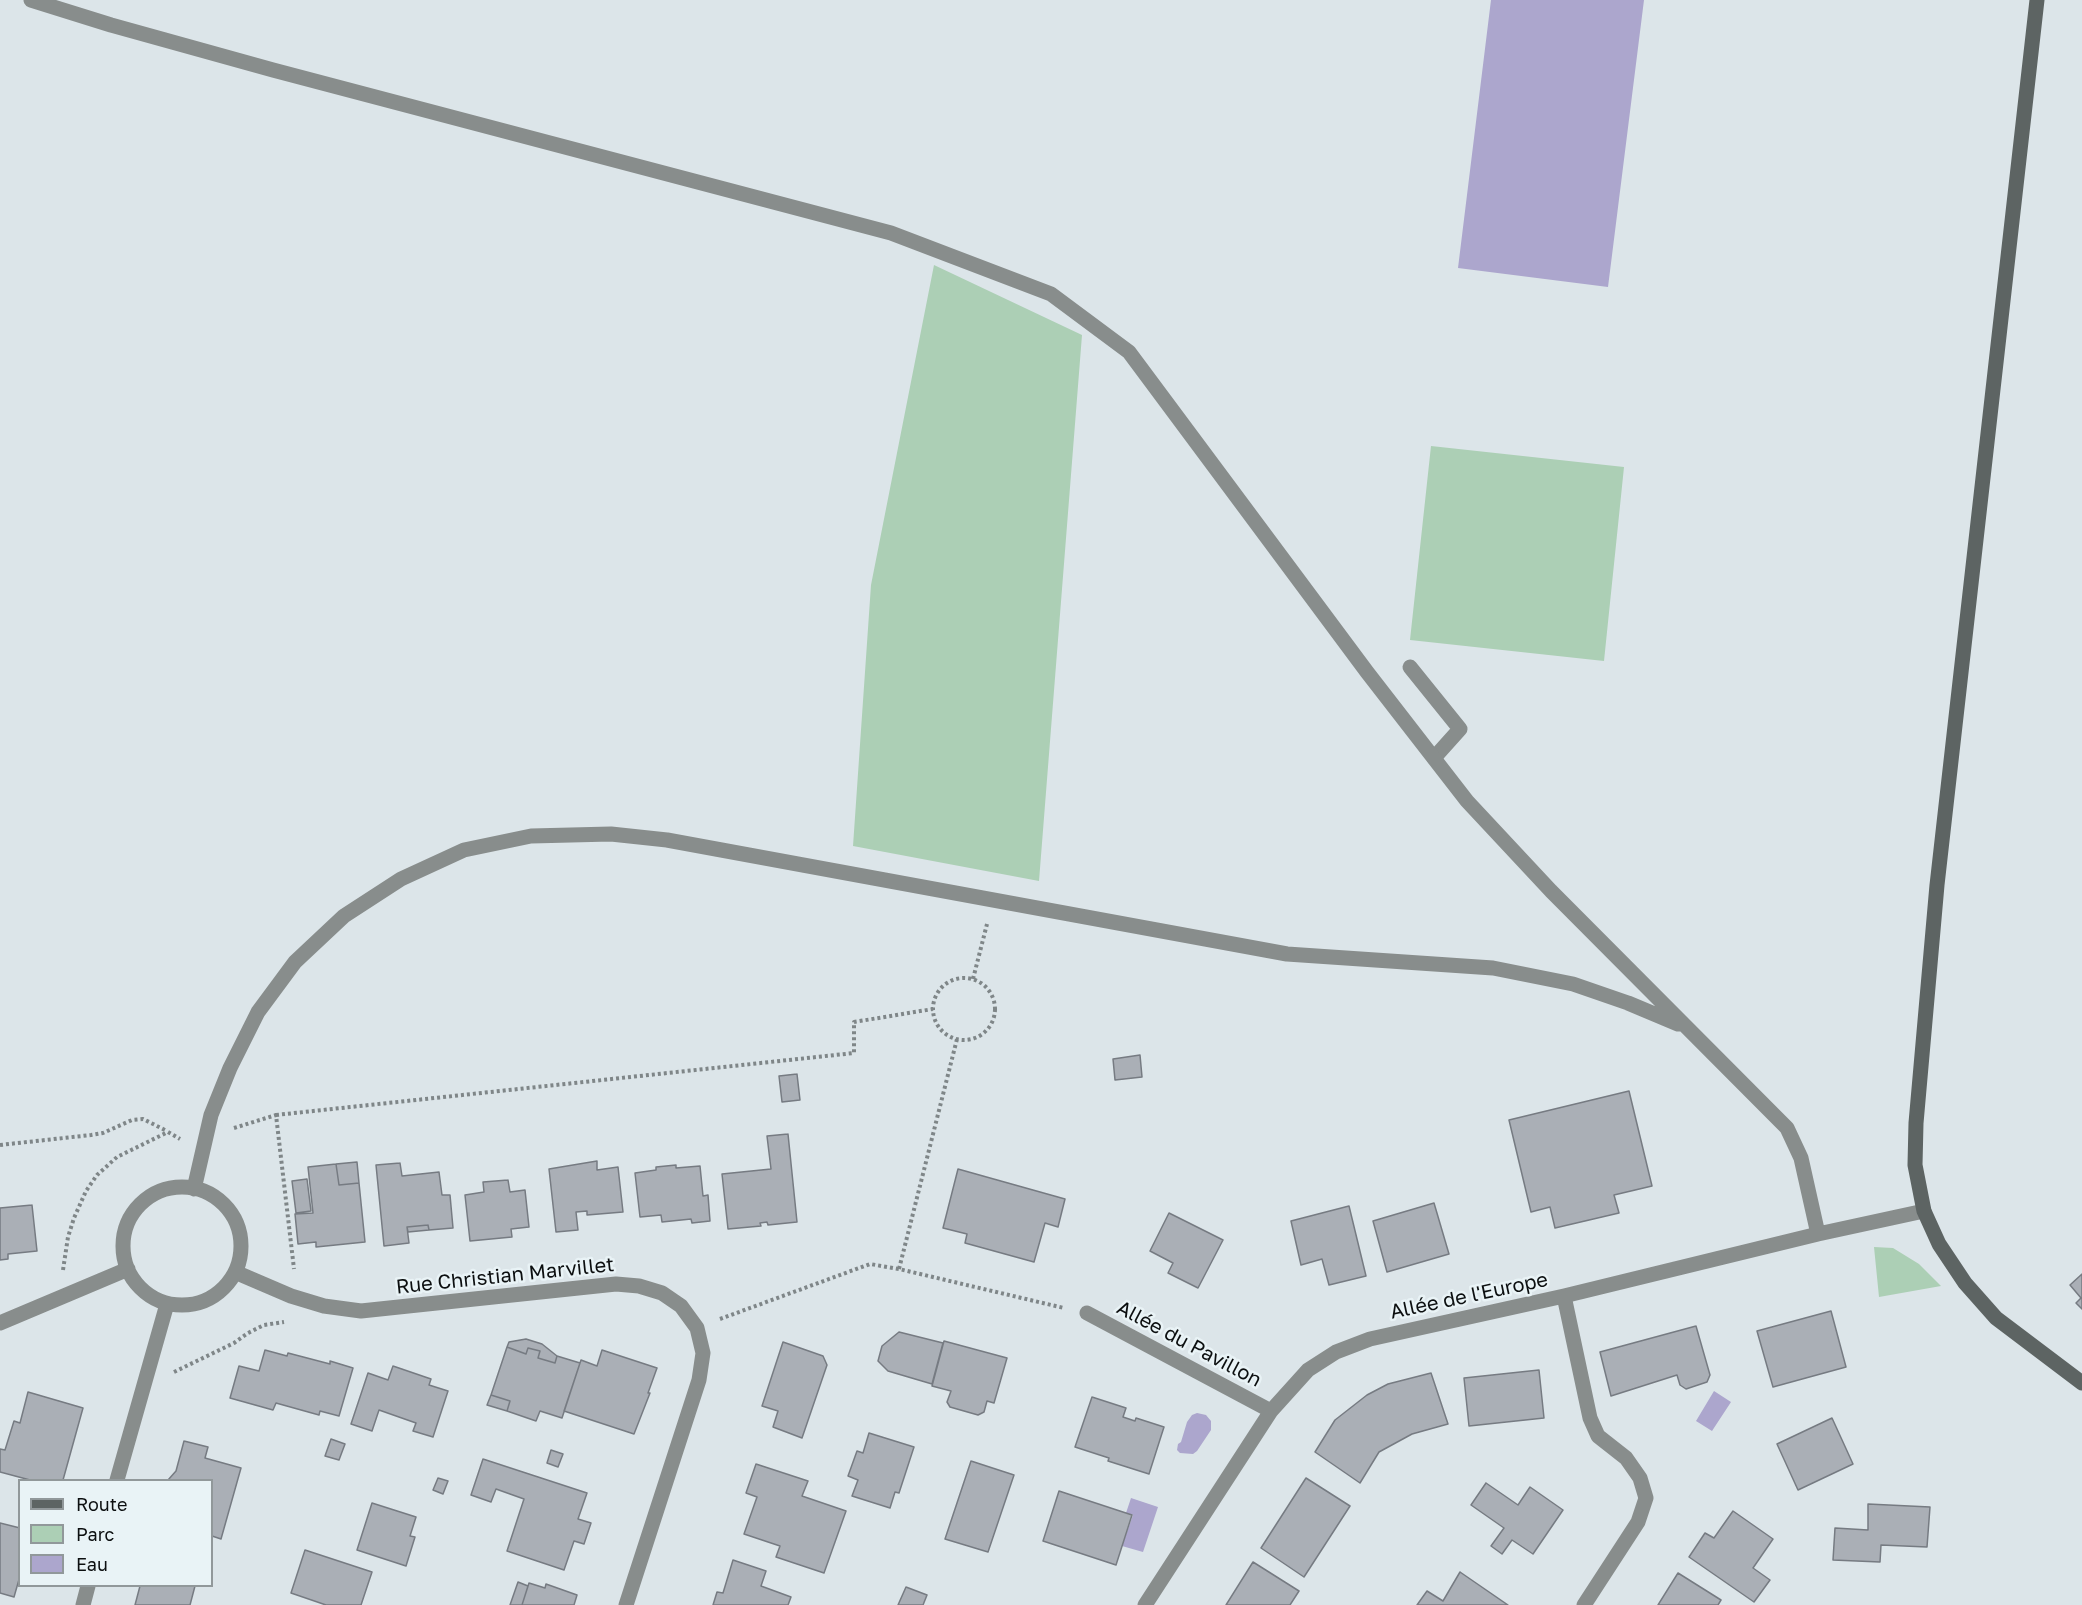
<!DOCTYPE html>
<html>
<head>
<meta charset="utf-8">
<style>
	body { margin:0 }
	#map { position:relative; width:2082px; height:1605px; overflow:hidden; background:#dce5e9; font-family:"Golos Text",sans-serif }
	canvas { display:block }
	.legend { position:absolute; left:18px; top:1479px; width:195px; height:108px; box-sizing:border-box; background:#e9f3f6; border:2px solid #91989a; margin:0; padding:8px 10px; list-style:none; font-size:18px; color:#0c0f10 }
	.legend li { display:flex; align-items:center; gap:12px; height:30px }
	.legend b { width:30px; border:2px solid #91989a }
</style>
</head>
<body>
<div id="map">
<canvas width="2082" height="1605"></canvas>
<ul class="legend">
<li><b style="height:8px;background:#5d6463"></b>Route</li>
<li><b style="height:16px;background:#accfb5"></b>Parc</li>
<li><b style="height:16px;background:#aca6cd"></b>Eau</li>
</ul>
</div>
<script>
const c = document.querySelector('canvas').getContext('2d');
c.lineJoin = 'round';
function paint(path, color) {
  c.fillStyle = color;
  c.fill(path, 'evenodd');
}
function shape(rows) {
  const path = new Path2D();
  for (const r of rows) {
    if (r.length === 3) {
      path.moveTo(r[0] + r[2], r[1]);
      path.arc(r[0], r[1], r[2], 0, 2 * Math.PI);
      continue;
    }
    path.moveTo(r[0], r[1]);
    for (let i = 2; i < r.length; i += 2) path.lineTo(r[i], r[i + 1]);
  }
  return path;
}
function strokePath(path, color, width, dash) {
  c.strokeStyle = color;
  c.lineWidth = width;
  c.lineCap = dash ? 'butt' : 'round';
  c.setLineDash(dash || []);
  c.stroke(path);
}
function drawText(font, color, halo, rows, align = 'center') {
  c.font = font + ' "Golos Text",sans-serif';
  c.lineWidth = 5;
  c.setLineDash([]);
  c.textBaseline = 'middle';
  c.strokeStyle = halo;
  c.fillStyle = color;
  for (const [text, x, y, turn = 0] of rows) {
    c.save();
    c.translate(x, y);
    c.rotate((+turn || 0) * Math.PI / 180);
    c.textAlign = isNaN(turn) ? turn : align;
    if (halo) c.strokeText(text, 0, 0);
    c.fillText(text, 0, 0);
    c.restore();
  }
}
const green = shape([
	[934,265,1082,335,1039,881,853,846,871,585],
	[1431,446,1624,467,1604,661,1410,640],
	[1874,1247,1893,1248,1919,1264,1941,1286,1879,1297]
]);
const water = shape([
	[1491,0,1644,0,1608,287,1458,268],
	[1714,1391,1731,1402,1712,1431,1696,1421],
	[1197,1413,1206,1415,1211,1421,1211,1430,1197,1451,1193,1454,1180,1453,1177,1450,1178,1444,1181,1442,1187,1422,1192,1415],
	[1131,1498,1158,1507,1143,1552,1122,1546,1133,1515,1126,1513]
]);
const building = shape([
	[1140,1055,1142,1077,1115,1080,1113,1059,1140,1055],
	[797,1074,800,1100,782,1102,779,1076,797,1074],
	[1629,1091,1652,1186,1614,1195,1619,1213,1555,1228,1550,1207,1531,1212,1509,1120,1629,1091],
	[788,1134,797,1222,768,1225,767,1222,760,1223,761,1226,728,1229,722,1174,771,1169,767,1136,788,1134],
	[597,1161,597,1170,618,1167,623,1212,587,1215,587,1211,576,1212,578,1230,556,1232,549,1169,597,1161],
	[357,1162,359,1183,339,1185,336,1164,357,1162],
	[400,1163,402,1176,439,1172,442,1195,450,1195,453,1228,429,1230,428,1225,407,1227,409,1243,384,1246,376,1165,400,1163],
	[336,1164,339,1185,359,1183,365,1242,316,1247,316,1242,298,1244,295,1214,313,1213,308,1167,336,1164],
	[676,1165,676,1168,700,1166,703,1196,708,1195,710,1221,692,1223,691,1219,662,1222,661,1215,640,1217,635,1173,656,1170,656,1167,676,1165],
	[958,1169,1065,1199,1058,1227,1045,1223,1034,1262,965,1243,967,1234,943,1228,958,1169],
	[307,1179,311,1211,296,1213,292,1181,307,1179],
	[508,1180,510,1192,525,1190,529,1227,511,1229,512,1237,470,1241,465,1195,484,1192,483,1182,508,1180],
	[1434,1203,1449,1254,1387,1272,1373,1221,1434,1203],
	[32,1205,37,1251,8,1254,8,1259,0,1260,0,1208,32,1205],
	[1349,1206,1366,1276,1329,1285,1322,1259,1301,1265,1291,1221,1349,1206],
	[1169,1213,1223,1240,1198,1288,1168,1273,1173,1263,1150,1251,1169,1213],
	[428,1225,429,1230,408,1232,407,1227,428,1225],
	[2082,1274,2082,1309,2076,1303,2081,1298,2070,1285,2082,1274],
	[1831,1311,1846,1367,1773,1387,1757,1331,1831,1311],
	[1696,1326,1710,1375,1707,1382,1686,1389,1680,1385,1677,1375,1611,1396,1600,1352,1696,1326],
	[899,1332,943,1343,932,1384,888,1371,878,1361,882,1346,899,1332],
	[526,1339,542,1344,557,1356,555,1363,538,1358,540,1351,528,1348,526,1354,507,1347,509,1342,526,1339],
	[944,1341,1007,1358,994,1403,987,1401,984,1412,978,1415,950,1407,947,1402,951,1391,932,1386,944,1341],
	[783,1342,823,1356,827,1365,802,1438,773,1427,778,1411,762,1406,783,1342],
	[507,1347,526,1354,528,1348,540,1351,538,1358,555,1363,557,1356,580,1363,562,1418,540,1411,536,1421,507,1411,510,1401,491,1395,507,1347],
	[265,1350,287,1356,288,1353,330,1364,330,1361,353,1368,339,1416,320,1411,319,1415,276,1403,273,1410,230,1398,239,1366,259,1371,265,1350],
	[602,1350,657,1368,648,1393,650,1393,634,1434,564,1411,581,1360,597,1366,602,1350],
	[393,1366,431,1379,429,1385,448,1391,433,1437,413,1431,416,1423,379,1410,372,1431,351,1424,368,1373,388,1380,393,1366],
	[1539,1370,1544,1418,1469,1426,1464,1378,1539,1370],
	[1431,1373,1448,1424,1412,1434,1379,1452,1360,1483,1315,1452,1335,1420,1367,1395,1388,1384,1431,1373],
	[28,1392,83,1408,63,1480,30,1480,0,1472,0,1449,5,1450,14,1421,20,1423,28,1392],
	[491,1395,510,1401,507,1411,487,1405,491,1395],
	[1092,1397,1126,1408,1123,1417,1135,1421,1136,1418,1164,1427,1149,1474,1108,1461,1109,1458,1075,1447,1092,1397],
	[1832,1418,1853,1464,1798,1490,1777,1444,1832,1418],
	[869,1433,914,1447,899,1493,895,1492,890,1508,852,1496,858,1480,848,1476,857,1451,863,1453,869,1433],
	[331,1439,345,1444,339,1460,325,1456,331,1439],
	[184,1441,208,1447,205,1458,241,1468,221,1539,212,1536,212,1480,168,1480,176,1471,184,1441],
	[551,1450,563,1454,558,1467,547,1463,551,1450],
	[483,1459,587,1493,578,1519,591,1523,584,1544,574,1541,564,1570,507,1551,524,1499,496,1489,491,1502,471,1495,483,1459],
	[971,1461,1014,1475,988,1552,945,1539,971,1461],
	[756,1464,808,1481,802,1496,846,1511,824,1573,776,1557,780,1546,744,1534,757,1497,746,1493,756,1464],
	[438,1478,448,1481,443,1494,433,1490,438,1478],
	[1306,1478,1350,1506,1304,1577,1261,1548,1306,1478],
	[1486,1483,1518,1505,1530,1487,1563,1510,1533,1554,1512,1540,1502,1554,1491,1546,1504,1528,1471,1505,1486,1483],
	[1059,1491,1132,1515,1116,1565,1043,1541,1059,1491],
	[372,1503,416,1517,410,1536,415,1537,406,1566,357,1550,372,1503],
	[1868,1504,1930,1507,1927,1547,1881,1545,1880,1562,1833,1560,1835,1528,1868,1530,1868,1504],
	[1733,1511,1773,1539,1753,1568,1770,1580,1754,1602,1689,1557,1705,1533,1714,1538,1733,1511],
	[0,1523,20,1528,20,1576,14,1597,0,1593,0,1523],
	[305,1550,372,1572,361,1605,326,1605,291,1593,305,1550],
	[733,1560,766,1571,761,1586,791,1597,788,1605,713,1605,717,1592,723,1593,733,1560],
	[1253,1562,1299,1591,1290,1605,1226,1605,1253,1562],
	[1460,1572,1508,1605,1417,1605,1427,1591,1443,1601,1460,1572],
	[1678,1573,1721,1600,1718,1605,1658,1605,1678,1573],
	[518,1582,528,1586,522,1605,510,1605,518,1582],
	[529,1583,545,1588,546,1584,577,1595,574,1605,522,1605,529,1583],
	[140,1586,195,1586,190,1605,135,1605,140,1586],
	[906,1587,927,1595,923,1605,898,1605,906,1587]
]);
const path = shape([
	[964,1009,31],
	[973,979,987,924],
	[276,1115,854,1053,854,1022,933,1009],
	[234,1128,276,1115,294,1269],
	[0,1145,91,1135,103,1133,132,1120,143,1119,167,1131],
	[899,1269,957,1039],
	[63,1270,68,1237,74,1218,86,1191,97,1175,117,1157,168,1132,180,1139],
	[720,1319,870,1264,899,1269,1064,1308],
	[174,1372,234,1343,248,1333,264,1325,284,1322]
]);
const lane = shape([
	[1410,667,1460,729,1434,758]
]);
const street = shape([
	[31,0,111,25,273,70,891,233,1051,294,1129,352,1367,672,1467,801,1551,891,1787,1128,1801,1158,1818,1234],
	[182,1246,59],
	[194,1189,211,1115,230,1068,258,1012,295,962,344,916,401,879,464,850,531,836,611,834,667,840,1287,954,1493,968,1573,984,1628,1003,1678,1024],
	[235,1272,291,1296,324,1306,361,1311,616,1284,639,1286,662,1293,681,1306,697,1328,703,1353,699,1380,626,1605],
	[1564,1296,1590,1418,1598,1436,1626,1458,1640,1478,1646,1498,1638,1522,1584,1605],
	[1087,1313,1271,1411],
	[0,1323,128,1269],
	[117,1480,167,1304],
	[83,1605,88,1586],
	[1145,1605,1271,1411,1308,1370,1336,1352,1370,1339,1564,1296,1818,1234,1924,1211]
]);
const secondary = shape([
	[2037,0,1937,885,1916,1123,1915,1165,1924,1211,1939,1244,1965,1283,1996,1318,2082,1383]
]);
const streetNames = [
	["Rue Christian Marvillet",505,1276,-6],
	["Allée de l'Europe",1469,1296,-12],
	["Allée du Pavillon",1189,1344,28]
];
paint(green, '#accfb5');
paint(water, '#aca6cd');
paint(building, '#aaafb6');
strokePath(building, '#767b82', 1.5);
strokePath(path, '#7f8688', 4, [3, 3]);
strokePath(lane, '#888d8c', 15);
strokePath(street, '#888d8c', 15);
strokePath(secondary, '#5d6463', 15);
drawText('20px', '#0c0f10', '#e9f3f6', streetNames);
</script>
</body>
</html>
